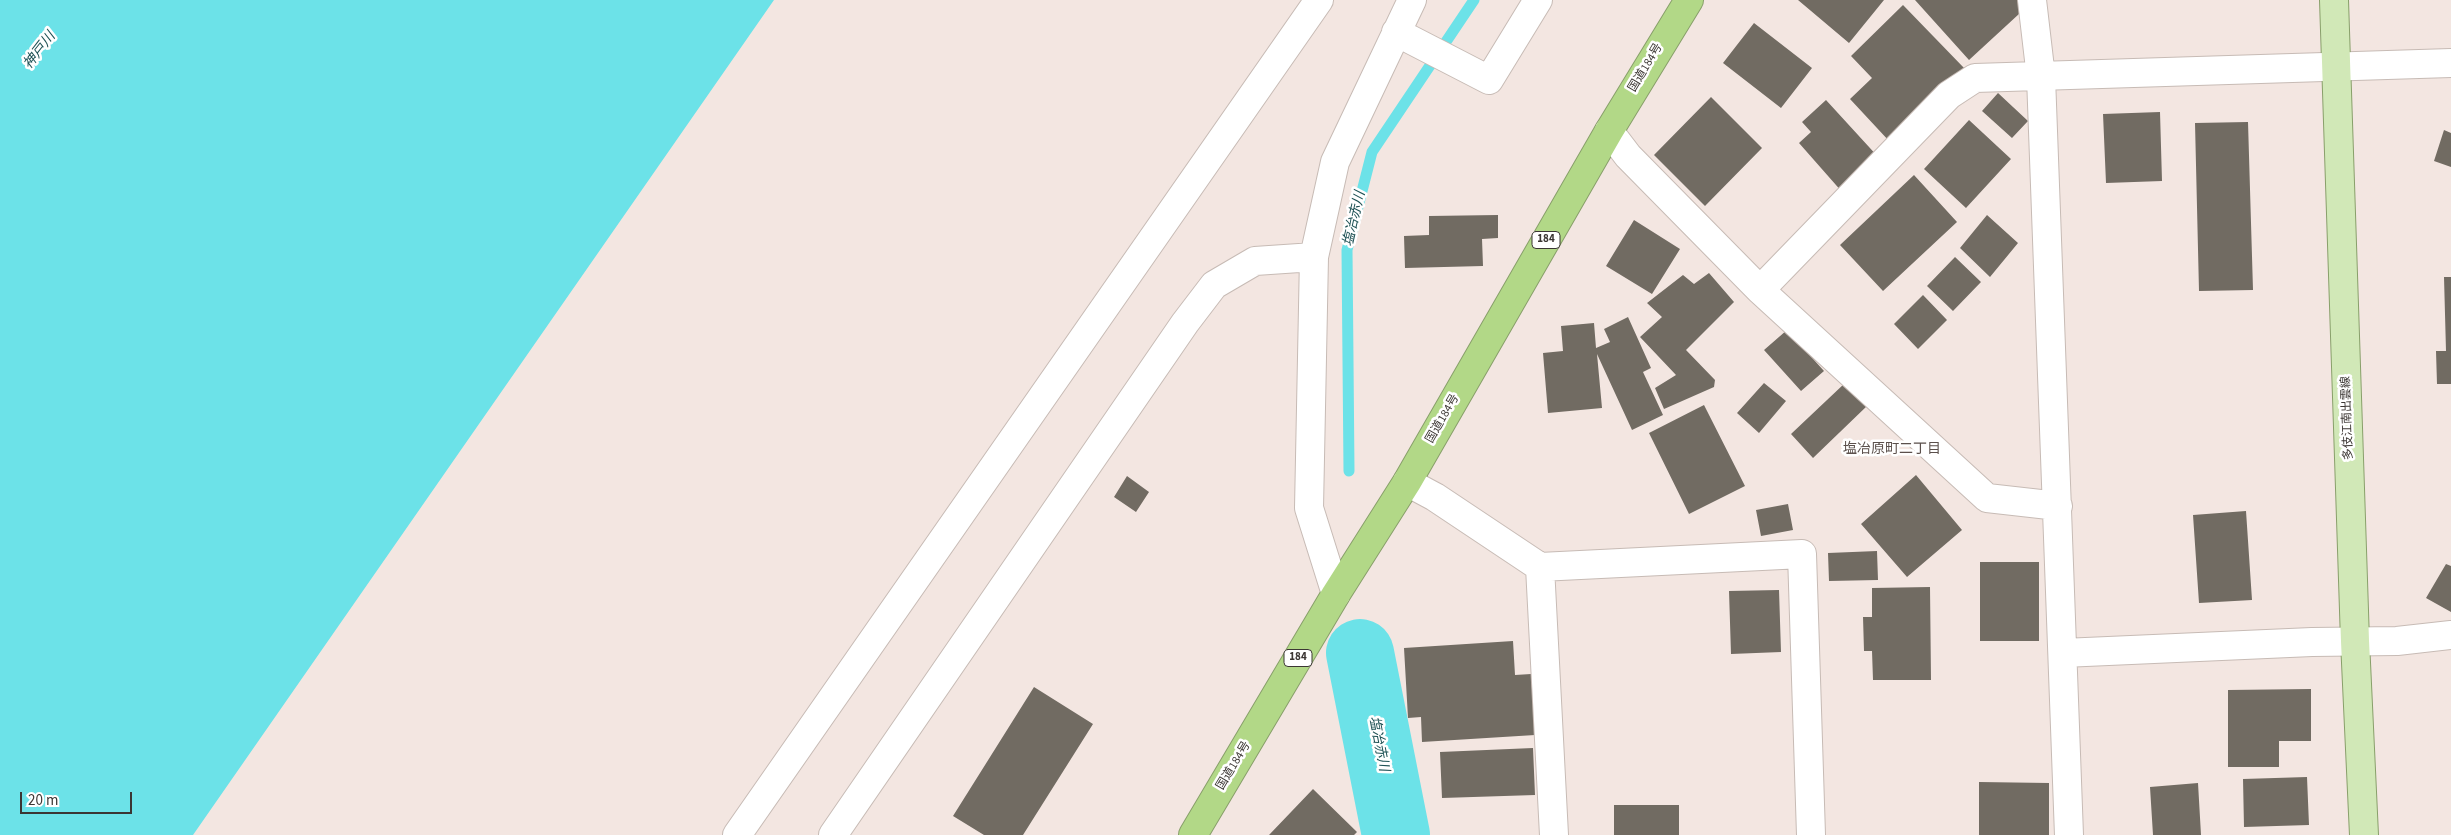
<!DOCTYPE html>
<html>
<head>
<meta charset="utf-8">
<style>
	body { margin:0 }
	#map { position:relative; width:2451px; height:835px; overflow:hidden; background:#f3e6e1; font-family:"Source Sans 3",sans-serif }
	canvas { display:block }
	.scale { position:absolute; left:20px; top:792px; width:112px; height:22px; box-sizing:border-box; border:2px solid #3b3633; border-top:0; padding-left:6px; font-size:15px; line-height:18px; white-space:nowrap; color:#3b3633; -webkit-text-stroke:4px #fff; paint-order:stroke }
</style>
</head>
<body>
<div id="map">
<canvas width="2451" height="835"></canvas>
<div class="scale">20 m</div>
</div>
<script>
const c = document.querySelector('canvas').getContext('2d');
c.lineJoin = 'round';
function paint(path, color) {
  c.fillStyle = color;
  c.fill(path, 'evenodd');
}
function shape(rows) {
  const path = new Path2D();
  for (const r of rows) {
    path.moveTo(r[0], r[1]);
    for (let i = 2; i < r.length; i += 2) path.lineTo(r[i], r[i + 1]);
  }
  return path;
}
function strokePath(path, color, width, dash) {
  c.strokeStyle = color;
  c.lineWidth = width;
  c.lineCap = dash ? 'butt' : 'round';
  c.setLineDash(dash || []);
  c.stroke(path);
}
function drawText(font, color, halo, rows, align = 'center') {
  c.font = font + ' "Source Sans 3","Noto Sans JP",sans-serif';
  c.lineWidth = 5;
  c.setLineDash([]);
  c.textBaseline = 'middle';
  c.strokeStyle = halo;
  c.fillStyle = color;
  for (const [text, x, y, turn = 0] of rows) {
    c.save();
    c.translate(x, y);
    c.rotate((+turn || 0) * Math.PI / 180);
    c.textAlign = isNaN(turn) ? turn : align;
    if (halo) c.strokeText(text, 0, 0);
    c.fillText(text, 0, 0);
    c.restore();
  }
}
const water = shape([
	[0,0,774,0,193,835,0,835],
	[1407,815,1412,835,1365,835,1369,831]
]);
const stream = shape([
	[1349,471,1347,250,1372,152,1474,0]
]);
const river = shape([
	[1360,653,1396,835]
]);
const building = shape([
	[1798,0,1884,0,1849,43],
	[1915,0,2031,0,2032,2,1969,60],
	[1903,5,1965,69,1890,142,1850,99,1872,78,1851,56],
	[1754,23,1812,68,1781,108,1723,63],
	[1998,93,2028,121,2012,138,1982,111],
	[1711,97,1762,148,1705,206,1654,155],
	[1826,100,1880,159,1843,193,1799,143,1811,132,1802,122],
	[2160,112,2162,181,2106,183,2103,114],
	[1969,120,2011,159,1966,208,1924,169],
	[2248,122,2253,290,2199,291,2195,123],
	[2444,130,2451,133,2451,167,2434,161],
	[1914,175,1957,222,1883,291,1840,245],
	[1498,215,1498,238,1482,239,1483,266,1405,268,1404,236,1429,235,1429,216],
	[1987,215,2018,243,1990,277,1960,248],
	[1634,220,1680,249,1652,294,1606,266],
	[1955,257,1981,282,1953,311,1927,286],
	[1709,273,1734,302,1686,350,1715,380,1714,387,1664,409,1655,388,1676,375,1640,337,1662,317,1647,303,1683,275,1694,284],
	[2444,277,2451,277,2451,384,2437,384,2436,351,2446,351],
	[1923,295,1947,320,1918,349,1894,324],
	[1628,317,1651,368,1643,372,1663,415,1632,430,1597,354,1602,408,1548,413,1543,353,1563,351,1561,326,1594,323,1596,348,1610,342,1604,329],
	[1787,330,1824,371,1801,391,1764,350],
	[1764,383,1786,401,1759,433,1737,413],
	[1845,383,1867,406,1813,458,1791,434],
	[1704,405,1745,486,1689,514,1649,433],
	[1916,475,1962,530,1907,577,1861,524],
	[1127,476,1149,492,1136,512,1114,497],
	[1788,504,1793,530,1761,536,1756,510],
	[2246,511,2252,600,2199,603,2193,515],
	[1877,551,1878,580,1829,581,1828,553],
	[1980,562,2039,562,2039,641,1980,641],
	[2446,564,2451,566,2451,612,2426,598],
	[1930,587,1931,680,1873,680,1872,651,1864,651,1863,617,1872,617,1872,588],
	[1779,590,1781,652,1731,654,1729,591],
	[1513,641,1515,675,1531,674,1535,735,1422,742,1421,717,1408,718,1404,648],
	[1034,687,1093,724,1023,835,984,835,953,816],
	[2311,689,2311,741,2279,741,2279,767,2228,767,2228,690],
	[1533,748,1535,795,1442,798,1440,752],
	[2307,777,2309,825,2244,827,2243,779],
	[1979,782,2049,783,2049,835,1979,835],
	[2198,783,2201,835,2153,835,2150,787],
	[1313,789,1357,832,1354,835,1269,835],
	[1614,805,1679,805,1679,835,1614,835]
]);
const minor = shape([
	[2032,0,2041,77,2069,835],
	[1396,32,1489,80,1538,0],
	[1609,131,1628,156,1760,290,1987,498,2058,506],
	[1760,290,1949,95,1975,78,2451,63],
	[1407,482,1435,497,1540,567,1802,554,1811,835],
	[1540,567,1554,835],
	[1336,594,1309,508,1314,257,1335,162,1412,0],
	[2063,653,2312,642,2397,641,2451,635],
	[737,835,1319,0],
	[833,835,1185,323,1214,285,1255,261,1314,257]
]);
const major = shape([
	[2334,0,2355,641,2364,835]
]);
const highway = shape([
	[1193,835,1336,594,1407,482,1609,131,1689,0]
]);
const shields = [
	[1546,240,28],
	[1298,658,28]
];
const shieldNames = [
	["184",1546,240],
	["184",1298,658]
];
const streetNames = [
	["国道184号",1646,68,-59],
	["多伎江南出雲線",2348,418,-92],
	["国道184号",1443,419,-60],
	["国道184号",1234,766,-59]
];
const waterNames = [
	["神戸川",40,51,-52],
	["塩冶赤川",1355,219,-77],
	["塩冶赤川",1378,744,79]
];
const neighbourhoodNames = [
	["塩冶原町二丁目",1892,450]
];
paint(water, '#6ce2e8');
strokePath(stream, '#6ce2e8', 11);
strokePath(river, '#6ce2e8', 68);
paint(building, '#716b62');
strokePath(minor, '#c7bbb5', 30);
strokePath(major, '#889f6a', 30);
strokePath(highway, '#889f6a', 30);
strokePath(minor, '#fff', 28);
strokePath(major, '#d1e8b7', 28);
strokePath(highway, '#b2d887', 28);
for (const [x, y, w] of shields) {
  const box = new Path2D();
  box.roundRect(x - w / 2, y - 8.5, w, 17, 4);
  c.fillStyle = '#fff';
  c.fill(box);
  strokePath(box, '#3b3633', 1);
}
drawText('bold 11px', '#3b3633', null, shieldNames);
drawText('12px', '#3b3633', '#fff', streetNames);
drawText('italic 14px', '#1f5255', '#fff', waterNames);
drawText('14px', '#5b504c', '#fff', neighbourhoodNames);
</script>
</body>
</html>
